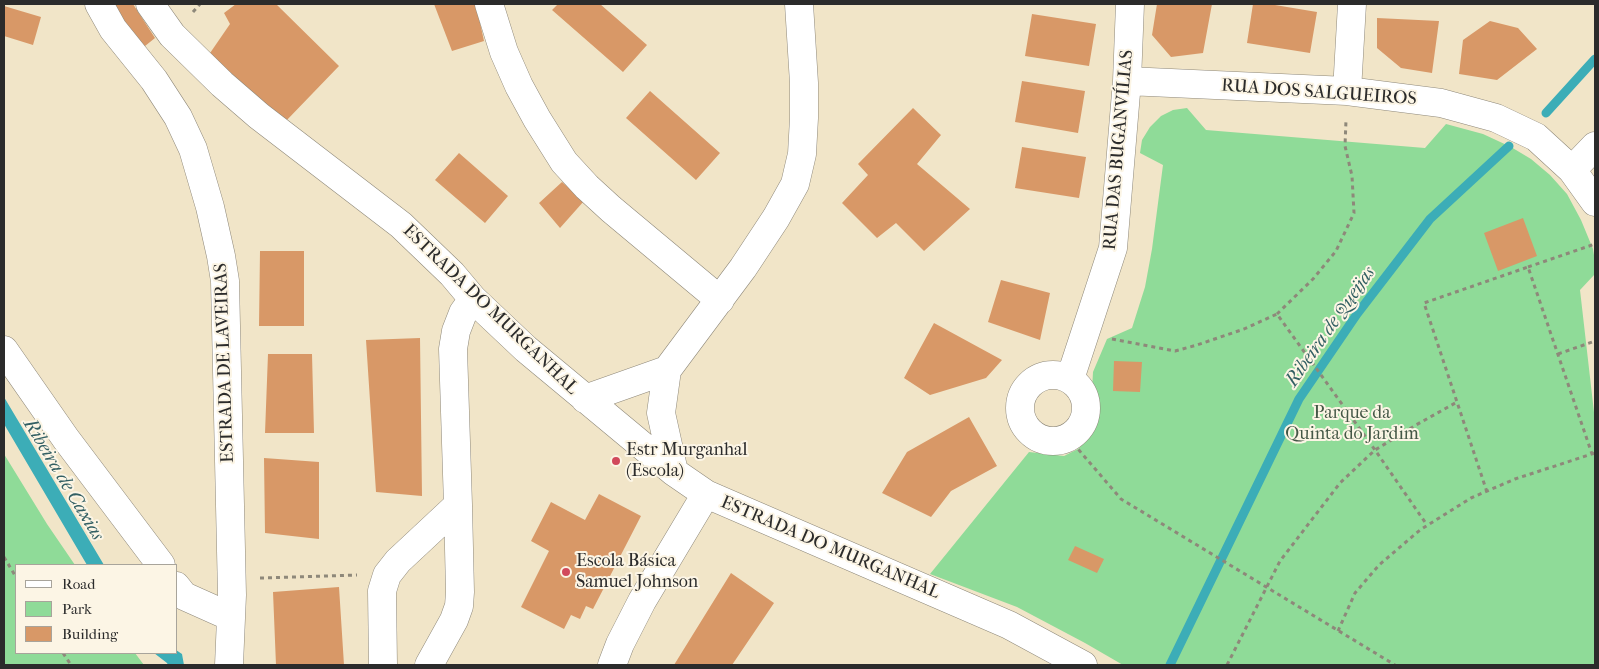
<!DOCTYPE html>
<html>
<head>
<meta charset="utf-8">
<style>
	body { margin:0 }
	#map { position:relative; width:1599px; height:669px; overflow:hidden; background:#f1e5c8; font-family:"IM FELL French Canon",serif }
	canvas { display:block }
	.frame { position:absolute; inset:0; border:5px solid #2b2b2b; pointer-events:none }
	.legend { position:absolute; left:15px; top:564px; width:162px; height:90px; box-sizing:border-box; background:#fcf5e5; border:1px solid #a8a49b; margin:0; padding:6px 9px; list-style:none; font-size:15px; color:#2b2b2b }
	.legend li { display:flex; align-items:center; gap:10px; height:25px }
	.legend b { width:25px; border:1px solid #a8a49b }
</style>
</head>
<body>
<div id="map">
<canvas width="1599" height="669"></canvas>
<div class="frame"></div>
<ul class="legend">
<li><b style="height:6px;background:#fff"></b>Road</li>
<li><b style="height:14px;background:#8fdb98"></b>Park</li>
<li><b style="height:14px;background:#d89867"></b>Building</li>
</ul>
</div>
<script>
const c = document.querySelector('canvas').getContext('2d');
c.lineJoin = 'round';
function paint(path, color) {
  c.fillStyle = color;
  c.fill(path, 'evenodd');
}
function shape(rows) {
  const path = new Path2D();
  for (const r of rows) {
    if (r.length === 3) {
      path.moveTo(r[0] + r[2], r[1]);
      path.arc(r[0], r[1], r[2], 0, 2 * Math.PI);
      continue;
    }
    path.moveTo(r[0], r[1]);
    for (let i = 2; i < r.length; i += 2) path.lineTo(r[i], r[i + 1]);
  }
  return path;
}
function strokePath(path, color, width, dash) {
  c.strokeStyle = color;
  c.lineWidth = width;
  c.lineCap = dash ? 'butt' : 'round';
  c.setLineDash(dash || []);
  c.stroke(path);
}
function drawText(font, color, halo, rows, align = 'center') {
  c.font = font + ' "IM FELL French Canon",serif';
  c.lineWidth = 4;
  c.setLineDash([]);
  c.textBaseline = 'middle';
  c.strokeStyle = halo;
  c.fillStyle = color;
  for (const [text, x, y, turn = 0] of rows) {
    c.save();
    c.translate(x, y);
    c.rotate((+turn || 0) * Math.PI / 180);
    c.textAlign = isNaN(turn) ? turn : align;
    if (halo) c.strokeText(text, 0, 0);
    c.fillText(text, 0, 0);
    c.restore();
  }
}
const green = shape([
	[1187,108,1206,130,1425,148,1446,124,1483,134,1511,147,1531,159,1550,175,1567,194,1581,220,1593,249,1595,261,1595,274,1580,290,1595,421,1595,665,1123,665,1085,643,1017,607,930,574,1029,452,1064,456,1078,449,1091,435,1095,420,1092,390,1093,372,1107,339,1132,328,1145,287,1152,249,1163,165,1140,153,1142,140,1150,127,1161,116,1173,110],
	[4,454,47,524,75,565,16,565,16,653,135,653,144,665,4,665]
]);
const water = shape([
	[4,397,104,565,87,565,4,424],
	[176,650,182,654,184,665,168,665,167,663,154,653,176,653]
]);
const stream = shape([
	[1546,113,1595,59],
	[1170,665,1299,399,1357,314,1430,219,1509,146]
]);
const building = shape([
	[111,4,133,4,155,38,140,50],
	[236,4,276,4,339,66,285,122,208,56,230,24,224,13],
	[434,4,476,4,484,41,452,51],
	[558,4,600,4,647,45,623,72,552,10],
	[1157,4,1212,4,1203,53,1171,57,1152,35],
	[1253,4,1269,4,1317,12,1310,53,1247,43],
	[4,6,41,17,33,45,4,36],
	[1032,14,1096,24,1089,66,1025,56],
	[1377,18,1439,21,1432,73,1401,68,1377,48],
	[1490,21,1518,28,1537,49,1497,80,1459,74,1463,40],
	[1022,81,1085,91,1078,133,1015,122],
	[650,91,720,153,696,180,626,118],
	[913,108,941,135,917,164,970,209,924,251,896,223,877,238,842,203,868,175,858,164],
	[1022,147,1086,157,1079,198,1015,188],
	[459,153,508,196,485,223,435,180],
	[562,182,584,201,560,228,539,203],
	[1523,218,1537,256,1498,271,1484,233],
	[260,251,304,251,304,326,259,326],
	[1001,280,1050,293,1040,340,988,322],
	[934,323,1002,360,986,378,930,395,904,378],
	[420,338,422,496,376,492,366,340],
	[268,354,312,354,314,433,265,433],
	[1114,361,1142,362,1140,392,1113,391],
	[969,417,997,466,951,491,931,517,882,493,907,452],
	[264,458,319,462,319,539,265,533],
	[599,494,641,516,593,609,586,606,580,619,571,615,564,629,521,607,549,551,531,541,551,502,585,520],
	[1075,546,1104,559,1097,573,1068,560],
	[731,573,774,603,732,665,674,665],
	[339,587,344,665,276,665,273,592]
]);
const path = shape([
	[193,12,200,4],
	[1528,267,1595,244],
	[1277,314,1313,279,1336,251,1354,213,1352,176,1345,146,1346,120],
	[1112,339,1175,351,1197,345,1244,329,1277,314,1375,450,1427,525],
	[1558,354,1595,341],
	[1072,435,1078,449,1121,499,1395,665],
	[1487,492,1424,303,1528,267,1592,454],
	[4,557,16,577],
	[260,578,357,575],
	[1338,631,1355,593,1379,565,1420,530,1471,498,1515,479,1595,453],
	[63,653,71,665],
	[1227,665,1280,561,1340,483,1375,450,1416,425,1457,402]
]);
const minor = shape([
	[99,4,113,29,154,80,178,117,193,149,210,207,221,256,225,281,232,595,229,665],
	[150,4,172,35,222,84,259,116,401,225,452,274,473,299,526,349,674,472,706,494,1009,625,1083,665],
	[489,4,504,52,519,86,537,119,564,162,587,187,611,209,720,300],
	[1127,81,1347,91,1441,103,1496,118,1536,137,1572,170,1595,202],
	[1347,91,1352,4],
	[1572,170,1595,146],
	[4,350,66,439,161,565],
	[1053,408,33],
	[1070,379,1113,248,1127,81,1130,4],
	[585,399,667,370],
	[674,472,661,413,667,370,743,268,776,218,795,184,802,154,804,118,804,83,799,4],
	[458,505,453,349,456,331,463,313,473,299],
	[176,586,184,596,231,617],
	[383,665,382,591,387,575,398,561,458,505,460,592,459,606,454,620,429,665],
	[612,665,620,644,642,601,706,494]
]);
const markers = [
	[616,461,5,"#d1495b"],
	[566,572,5,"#d1495b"]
];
const streetNames = [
	["RUA DOS SALGUEIROS",1319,93,4],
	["RUA DAS BUGANVÍLIAS",1119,150,-85],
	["ESTRADA DO MURGANHAL",490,310,44],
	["ESTRADA DE LAVEIRAS",225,363,-92],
	["ESTRADA DO MURGANHAL",830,548,23]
];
const parkNames = [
	["Parque da",1352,414],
	["Quinta do Jardim",1352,435]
];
const poiNames = [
	["Estr Murganhal",626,451],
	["(Escola)",626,472],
	["Escola Básica",576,562],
	["Samuel Johnson",576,583]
];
const waterNames = [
	["Ribeira de Queijas",1331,327,-55],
	["Ribeira de Caxias",63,480,59]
];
paint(green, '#8fdb98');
paint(water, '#3cadb7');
strokePath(stream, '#3cadb7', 9);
paint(building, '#d89867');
strokePath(minor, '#8e887a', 29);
strokePath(path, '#8e887a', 3, [4, 4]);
strokePath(minor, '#fff', 28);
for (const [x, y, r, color] of markers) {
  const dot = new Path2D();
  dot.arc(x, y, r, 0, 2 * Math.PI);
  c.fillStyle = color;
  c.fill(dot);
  strokePath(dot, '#fcf5e5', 2);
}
drawText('18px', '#2b2b2b', '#fcf5e5', streetNames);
drawText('18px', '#445746', '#fcf5e5', parkNames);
drawText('18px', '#2b2b2b', '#fcf5e5', poiNames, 'left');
drawText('italic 19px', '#325f63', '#fcf5e5', waterNames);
</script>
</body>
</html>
